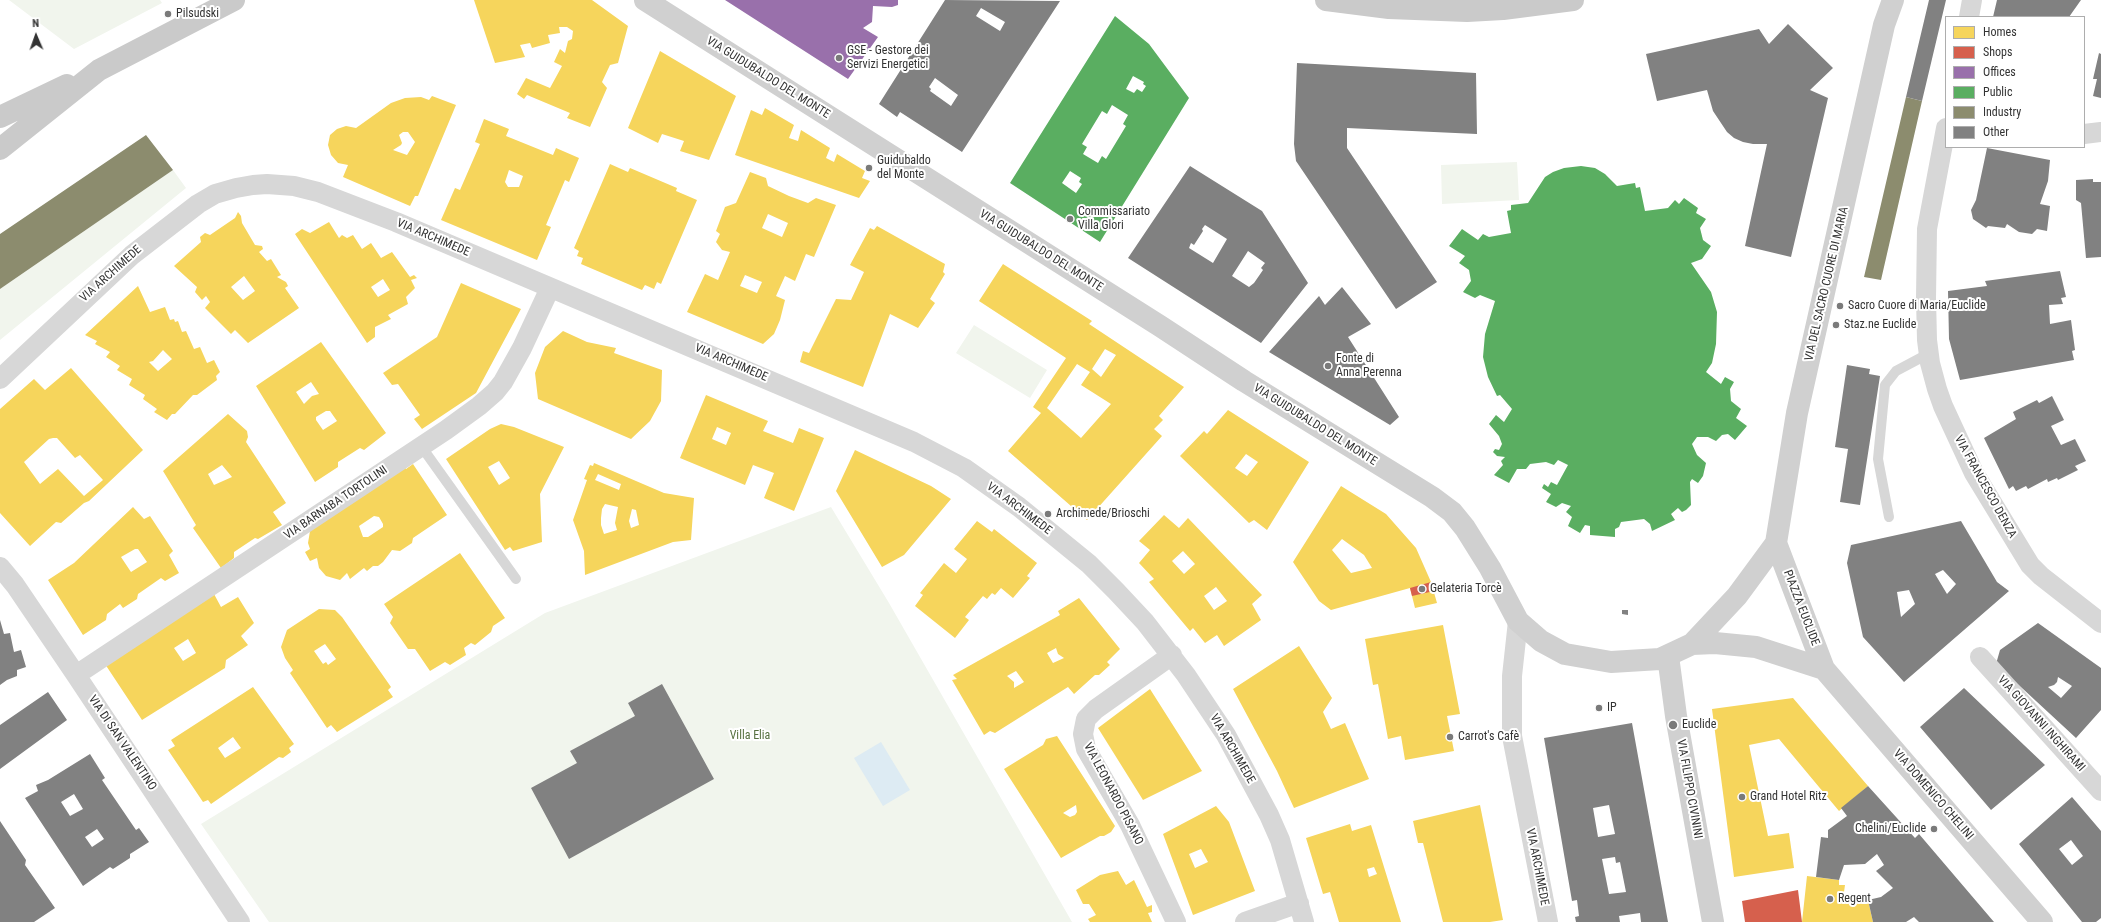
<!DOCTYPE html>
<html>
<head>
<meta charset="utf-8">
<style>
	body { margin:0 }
	#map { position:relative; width:2101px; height:922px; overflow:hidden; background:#fff; font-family:"Roboto Condensed",sans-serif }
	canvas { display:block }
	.legend { position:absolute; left:1945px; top:16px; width:140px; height:132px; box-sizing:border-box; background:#fff; border:1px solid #adadad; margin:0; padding:5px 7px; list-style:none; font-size:12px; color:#333 }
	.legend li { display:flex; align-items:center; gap:8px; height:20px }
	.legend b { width:20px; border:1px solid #adadad }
	.north { position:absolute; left:16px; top:16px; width:40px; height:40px; -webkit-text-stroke:3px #fff; paint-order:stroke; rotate:358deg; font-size:11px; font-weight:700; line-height:16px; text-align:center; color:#333 }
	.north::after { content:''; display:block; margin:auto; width:14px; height:18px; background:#333; clip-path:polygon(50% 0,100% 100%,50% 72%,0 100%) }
</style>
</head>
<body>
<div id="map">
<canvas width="2101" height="922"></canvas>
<ul class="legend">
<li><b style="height:11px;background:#f6d55c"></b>Homes</li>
<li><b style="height:11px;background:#d6604d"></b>Shops</li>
<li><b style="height:11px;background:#9970ab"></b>Offices</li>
<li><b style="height:11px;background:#5aae61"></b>Public</li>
<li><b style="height:11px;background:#8c8c6e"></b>Industry</li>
<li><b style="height:11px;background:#818181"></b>Other</li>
</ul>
<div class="north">N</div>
</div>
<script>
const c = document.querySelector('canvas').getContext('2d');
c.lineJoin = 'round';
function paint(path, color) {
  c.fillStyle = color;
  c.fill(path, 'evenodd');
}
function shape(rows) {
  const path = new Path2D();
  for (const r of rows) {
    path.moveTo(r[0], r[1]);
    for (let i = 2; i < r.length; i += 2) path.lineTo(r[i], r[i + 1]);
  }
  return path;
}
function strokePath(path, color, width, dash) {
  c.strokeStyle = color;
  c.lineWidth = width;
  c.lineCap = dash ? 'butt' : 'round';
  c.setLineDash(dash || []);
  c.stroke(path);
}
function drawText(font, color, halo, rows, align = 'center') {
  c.font = font + ' "Roboto Condensed",sans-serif';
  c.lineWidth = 4;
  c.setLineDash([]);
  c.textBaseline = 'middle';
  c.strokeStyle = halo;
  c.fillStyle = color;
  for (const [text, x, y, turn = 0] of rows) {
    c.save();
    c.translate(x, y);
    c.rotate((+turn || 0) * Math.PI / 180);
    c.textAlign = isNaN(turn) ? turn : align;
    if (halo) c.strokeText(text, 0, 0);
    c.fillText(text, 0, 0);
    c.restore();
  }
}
const green = shape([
	[9,0,160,0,162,3,74,49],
	[1517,162,1519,200,1442,204,1441,165],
	[173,170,186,188,0,340,0,289],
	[974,325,1047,370,1030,398,956,353],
	[831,507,889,603,1072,922,269,922,201,824,545,613]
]);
const water = shape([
	[881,742,910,790,883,806,854,758]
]);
const homes = shape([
	[474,0,592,0,628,26,618,63,610,65,602,82,607,88,590,127,567,118,570,113,527,95,524,99,517,94,526,78,550,88,562,66,554,62,560,49,565,53,568,41,572,39,573,31,567,27,559,27,560,33,548,35,550,43,532,48,530,43,520,45,525,57,495,63],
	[660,51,736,96,709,160,680,151,684,141,662,134,658,143,628,128],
	[432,96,456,105,418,196,415,196,410,206,343,177,348,165,338,163,331,155,328,145,330,135,337,129,346,126,356,128,391,103,405,98,421,97,429,100],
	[403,132,408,132,415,142,407,155,393,150,401,145,402,143,399,135],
	[765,108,794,125,789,138,798,141,801,130,830,148,826,158,834,162,837,154,865,171,862,178,870,181,859,198,735,155,751,110,762,115],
	[484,119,509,129,506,136,553,155,556,148,579,158,569,182,565,180,546,225,551,227,537,260,441,220,455,188,460,190,480,144,475,142],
	[509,170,523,176,519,187,508,187,505,182],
	[610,164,628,172,630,168,677,188,676,191,697,200,661,284,657,282,654,289,645,285,642,290,581,264,583,258,577,256,579,251,574,248],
	[750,172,766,178,768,186,789,196,808,203,816,198,836,205,814,257,806,254,795,281,785,276,776,296,785,300,780,320,774,334,763,344,687,312,705,274,718,280,730,252,722,250,716,242,720,234,716,231,725,207,736,203],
	[768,214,788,223,782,237,762,228],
	[745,275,762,282,757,293,740,286],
	[238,212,241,216,242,223,255,245,262,246,263,249,259,252,267,261,271,259,281,275,277,277,286,282,288,286,285,288,299,308,248,343,235,330,231,334,205,308,210,302,206,296,202,300,195,292,197,287,174,266,201,242,200,237,205,233,210,235,235,218],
	[244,276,255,291,243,300,231,287],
	[329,222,339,238,342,235,347,238,353,235,362,249,371,243,381,258,392,252,410,277,414,275,417,278,411,280,415,288,406,297,408,304,388,315,391,319,375,327,375,337,367,343,295,234,302,229,310,233],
	[383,279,390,290,378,297,371,287],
	[877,226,945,264,943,272,945,274,930,299,935,303,918,328,890,314,863,387,800,362,803,351,809,353,836,299,851,300,864,272,850,265,870,228,874,230],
	[1003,264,1092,321,1089,324,1184,387,1159,416,1163,420,1154,429,1162,436,1087,520,1008,451,1041,413,1033,407,1066,358,979,301],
	[1105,349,1116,355,1101,377,1092,369],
	[1077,364,1090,372,1081,385,1111,404,1081,438,1047,408],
	[461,283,521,309,476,393,422,429,414,419,420,415,398,384,392,385,383,373,437,337],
	[138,286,150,312,165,307,170,320,174,319,175,322,178,321,182,332,186,331,194,349,200,347,207,363,214,360,220,372,216,376,217,380,197,395,193,395,175,414,172,414,167,420,154,412,157,409,143,399,145,395,129,385,132,379,117,370,120,366,106,357,110,352,95,344,97,341,85,335],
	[163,350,172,359,158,371,149,362,153,361],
	[563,331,587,342,616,348,614,353,662,370,661,401,650,421,631,439,538,399,535,373,545,347],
	[321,342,386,433,364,450,360,448,338,462,338,467,315,482,256,386],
	[311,382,319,394,312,396,304,404,296,392],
	[326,411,330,411,337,421,323,430,316,420,316,417],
	[71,368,143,450,89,501,84,503,61,523,56,522,30,546,0,513,0,409,34,379,45,390],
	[53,438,57,438,75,458,80,455,103,480,84,496,58,469,40,484,24,462,49,439],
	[706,395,768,421,763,431,793,443,799,428,824,438,794,511,764,498,774,473,753,465,745,485,680,458],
	[717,427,731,433,726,445,712,439],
	[1228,410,1309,462,1267,530,1254,520,1249,523,1180,456,1204,431,1207,434],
	[1246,454,1258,462,1247,476,1235,468],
	[228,414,247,431,248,437,246,442,286,503,273,512,282,525,258,539,255,538,234,552,234,558,221,568,193,528,196,525,163,471],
	[222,465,232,477,214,485,208,474],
	[501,424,514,427,564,447,540,494,542,542,513,551,510,547,505,550,446,459,490,429],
	[499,461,510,478,499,485,488,467],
	[855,450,931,486,951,499,904,555,882,567,836,491],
	[594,463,664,493,694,498,691,540,673,542,585,575,584,551,573,520,587,480,584,479,590,465,593,466],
	[598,474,621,484,619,490,595,480],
	[605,504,618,507,615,523,617,530,604,534,601,525,601,518,602,509],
	[632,509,636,510,639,525,631,528,629,521],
	[413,464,447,515,413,538,412,543,400,551,392,550,383,562,378,566,373,566,367,571,364,568,350,579,347,573,340,580,326,576,319,568,317,558,310,561,305,552,310,549,308,543,310,531,404,465,406,469],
	[374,516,379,517,383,524,383,527,368,537,363,537,359,526],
	[1341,486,1386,514,1416,548,1431,582,1437,603,1415,608,1410,588,1331,610,1319,601,1293,562],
	[1342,539,1364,555,1372,568,1351,573,1332,550],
	[133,507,144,519,150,516,173,551,169,555,179,573,165,581,161,578,138,594,137,599,123,608,120,604,107,614,106,620,83,635,48,580,74,563],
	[135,549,138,549,147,562,131,572,121,557],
	[1164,515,1179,528,1188,518,1262,595,1252,604,1261,620,1224,646,1217,635,1205,643,1193,628,1190,631,1149,582,1154,579,1139,563,1150,550,1139,541],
	[1183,551,1195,564,1184,574,1172,561],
	[1216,587,1227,601,1214,610,1204,596],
	[977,521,992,532,994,529,1037,563,1027,576,1030,578,1013,598,1001,588,995,595,992,593,987,599,983,596,965,617,969,620,955,638,915,606,923,595,920,593,944,563,956,573,967,559,954,549],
	[460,553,505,618,493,626,491,632,475,645,471,643,464,648,466,655,450,665,445,662,430,671,415,649,408,649,390,623,393,617,384,604],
	[214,594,221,607,238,597,254,623,241,636,248,645,226,660,225,668,142,720,105,664],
	[188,639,196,653,183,661,174,648],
	[1079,598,1120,649,1107,662,1110,665,1099,675,1095,675,1074,694,1068,687,995,733,990,731,984,735,952,680,957,679,953,675,1060,615,1058,611],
	[1056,648,1058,654,1064,658,1053,663,1047,653],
	[1016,671,1024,682,1014,688,1014,682,1007,676],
	[319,609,335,610,342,617,391,687,388,690,393,697,337,732,331,725,327,728,290,673,293,670,285,658,281,647,287,630],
	[325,644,336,659,328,665,326,662,323,664,314,651],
	[1443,625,1460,714,1447,716,1454,751,1405,760,1401,736,1388,739,1378,684,1373,685,1365,639],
	[1299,646,1332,698,1323,712,1331,729,1345,723,1369,779,1294,808,1277,771,1233,689],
	[253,687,294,744,289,748,291,752,283,758,279,757,211,804,208,800,203,802,168,750,175,746,171,740],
	[233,737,241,748,225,758,218,748],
	[1150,689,1202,771,1143,800,1098,728],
	[1793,698,1868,786,1839,811,1779,739,1749,745,1768,836,1789,833,1794,868,1734,877,1712,709],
	[1057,736,1115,826,1111,832,1104,836,1100,836,1061,858,1004,769,1043,745,1046,739],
	[1076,805,1077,812,1075,815,1070,817,1063,813],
	[1480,805,1503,920,1490,922,1443,922,1423,843,1418,843,1413,821],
	[1216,806,1229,822,1255,891,1193,915,1163,834],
	[1201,849,1208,862,1195,868,1189,854],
	[1350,824,1352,831,1371,825,1401,922,1339,922,1330,892,1323,894,1306,838],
	[1374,867,1377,874,1369,877,1367,869],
	[1118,871,1126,885,1134,880,1147,907,1152,905,1152,912,1148,913,1152,922,1090,922,1088,919,1096,915,1089,904,1083,904,1076,890,1100,875],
	[1807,876,1839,880,1839,885,1845,885,1843,899,1868,900,1873,922,1802,922]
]);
const shops = shape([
	[1431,582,1434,591,1412,596,1410,588],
	[1798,890,1802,922,1745,922,1742,901]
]);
const offices = shape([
	[725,0,898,0,898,5,892,7,873,6,872,22,863,28,878,37,848,79]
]);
const public = shape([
	[1115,16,1149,44,1189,98,1100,242,1010,183],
	[1133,76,1144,82,1143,84,1146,86,1142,92,1137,89,1134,93,1126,89],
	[1112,105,1128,115,1123,124,1126,126,1106,159,1102,156,1098,163,1083,154,1087,147,1082,144,1102,111,1107,114],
	[1070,171,1081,178,1079,182,1082,184,1076,193,1062,183],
	[1581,166,1595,168,1605,174,1617,186,1635,183,1636,188,1640,187,1645,211,1668,208,1675,200,1679,204,1684,198,1698,208,1696,213,1706,219,1700,228,1703,240,1711,246,1702,259,1691,263,1711,292,1717,312,1716,344,1712,363,1706,372,1721,384,1725,377,1734,382,1730,389,1731,401,1741,409,1736,418,1747,426,1735,440,1728,434,1722,435,1716,441,1708,437,1697,437,1692,444,1697,455,1706,463,1703,476,1698,483,1692,479,1690,482,1691,505,1686,510,1682,512,1678,508,1671,514,1675,520,1652,531,1650,524,1644,519,1621,522,1619,527,1615,529,1615,537,1590,535,1590,526,1585,525,1580,533,1568,526,1572,517,1566,512,1571,506,1562,503,1556,507,1546,502,1551,494,1542,488,1544,484,1548,487,1551,482,1557,485,1568,465,1558,460,1554,465,1546,462,1530,464,1526,469,1517,469,1509,483,1494,475,1503,465,1501,461,1505,457,1497,456,1493,452,1495,449,1499,450,1502,444,1499,436,1489,424,1496,415,1504,422,1512,409,1500,395,1497,396,1488,377,1483,357,1485,334,1495,301,1480,295,1475,298,1463,292,1471,281,1469,270,1459,263,1465,256,1449,246,1462,229,1478,240,1483,234,1489,237,1511,233,1507,211,1511,210,1511,205,1528,203,1545,177,1553,172,1564,168]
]);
const industry = shape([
	[1906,97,1922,101,1881,280,1864,277],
	[146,135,173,170,0,289,0,234]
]);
const building = shape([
	[945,0,1060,1,962,152,900,112,897,117,879,104],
	[981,8,1005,22,1000,31,976,16],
	[935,78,958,95,951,106,930,91,931,89,929,87],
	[1929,0,1946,0,1922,101,1906,97],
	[1997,0,2081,0,2069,17,1993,17],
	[1788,24,1833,68,1810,90,1828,98,1791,257,1745,246,1767,144,1753,144,1743,142,1734,138,1727,132,1713,111,1707,90,1657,101,1646,54,1759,29,1769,44],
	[2099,53,2101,54,2101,98,2093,96,2097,79,2093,79],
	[1297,63,1476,73,1477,134,1347,128,1347,148,1437,282,1396,309,1296,161,1294,144],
	[1987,148,2050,160,2048,181,2040,204,2050,206,2047,231,2037,229,2032,234,2019,232,2007,224,2005,228,1988,226,1986,228,1973,219,1971,210,1976,200],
	[1190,166,1262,211,1308,283,1261,343,1128,258],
	[1205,225,1227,239,1213,263,1189,248,1191,243,1194,245,1203,231,1202,229],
	[1248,251,1265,263,1261,268,1263,270,1254,283,1249,287,1232,276],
	[2093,179,2093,182,2101,182,2101,257,2086,258,2081,203,2076,200,2076,180],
	[2060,271,2066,297,2061,298,2063,304,2049,305,2050,324,2071,320,2075,350,2072,351,2074,360,1960,380,1949,339,1948,291,1987,286,1985,281],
	[1342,287,1371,324,1348,337,1399,417,1390,425,1269,352,1319,296,1325,305],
	[1847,365,1870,369,1869,374,1880,376,1860,505,1840,502,1848,449,1835,447],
	[2052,396,2064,420,2051,426,2061,445,2075,439,2086,461,2075,466,2078,470,2058,480,2057,478,2048,482,2047,479,2028,489,2026,486,2016,491,2013,486,2009,489,1984,438,2016,419,2013,412,2037,400,2039,403],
	[1961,521,1997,582,2009,591,1904,682,1863,637,1847,563,1851,545],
	[1943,570,1956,584,1947,594,1935,574],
	[1909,590,1915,604,1901,617,1897,592],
	[1622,610,1628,610,1628,615,1622,614],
	[0,620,4,634,10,633,14,652,21,650,26,667,17,670,17,676,7,680,0,685],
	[2038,623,2101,668,2101,710,2076,738,1996,664,2000,650],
	[2058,677,2072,686,2061,698,2048,687,2054,685,2057,682],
	[662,684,714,779,569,859,531,788,577,763,570,751,635,716,628,703],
	[1964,688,2045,765,1991,810,1920,727],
	[48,692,67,720,0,769,0,725],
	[1632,723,1668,922,1641,922,1640,913,1619,916,1620,922,1576,922,1575,917,1579,916,1577,900,1572,901,1544,738],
	[1609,805,1615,834,1598,837,1593,808],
	[1615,857,1616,863,1620,862,1626,892,1609,894,1602,859],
	[90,754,105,778,102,780,136,830,139,828,149,842,130,854,130,858,113,869,110,867,83,886,25,798,38,791,36,785,48,780],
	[74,794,83,809,70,816,61,802],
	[97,829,104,839,92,847,85,837],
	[1868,786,1915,838,1919,834,1994,922,1919,922,1914,917,1906,922,1873,922,1868,900,1881,897,1893,888,1876,871,1884,865,1877,854,1865,864,1844,865,1839,880,1816,877,1821,837,1828,838,1828,830,1847,816,1841,808],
	[2072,797,2101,831,2101,918,2096,922,2082,922,2019,844],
	[2071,840,2083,856,2072,865,2059,849],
	[0,821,26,860,25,865,55,908,34,922,0,922]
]);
const lane = shape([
	[421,446,516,579],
	[1889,517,1878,459,1885,385,1896,371,1928,354]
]);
const street = shape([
	[1969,17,1972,0],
	[1946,128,1927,229,1926,298,1927,340,1930,363,1937,389,1943,406,1974,473,2030,565,2041,576,2101,623],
	[2084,134,2101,132],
	[0,379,132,255,198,204,215,194,236,188,253,185,267,184,294,186,318,192,396,222,914,442,964,468,1019,507,1089,564,1116,591,1145,622,1186,675,1226,735,1269,815,1280,840,1304,922],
	[0,567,15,585,76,675,240,922],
	[1518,621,1512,676,1512,736,1548,922],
	[1172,655,1096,709,1086,719,1083,734,1086,749,1130,825,1176,922],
	[1980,657,2101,791],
	[76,675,446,430,479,406,495,392,503,382,522,348,550,288],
	[1245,922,1299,903]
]);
const secondary = shape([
	[645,0,1160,326,1244,381,1432,497,1452,512,1465,528,1490,568,1518,621,1541,641,1565,654,1611,662,1660,659,1692,644,1737,596,1776,543,1797,413,1884,25,1893,0],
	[1776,543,1824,669,2042,922],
	[1692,644,1715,643,1756,647,1824,669],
	[1668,656,1676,716,1713,922]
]);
const primary = shape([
	[1326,0,1389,8,1467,11,1503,9,1573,0],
	[0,117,67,85],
	[0,149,99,70,234,0]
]);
const markers = [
	[168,14,4,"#7a7a7a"],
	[839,58,4,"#7a7a7a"],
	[869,168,4,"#7a7a7a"],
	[1070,219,4,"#7a7a7a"],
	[1840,306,4,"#7a7a7a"],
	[1836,325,4,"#7a7a7a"],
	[1328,366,4,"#7a7a7a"],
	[1048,514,4,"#7a7a7a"],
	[1422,589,4,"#7a7a7a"],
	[1599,708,4,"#7a7a7a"],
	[1673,725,5,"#7a7a7a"],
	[1450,737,4,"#7a7a7a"],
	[1742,797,4,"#7a7a7a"],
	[1934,829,4,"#7a7a7a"],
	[1830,899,4,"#7a7a7a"]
];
const poiNames = [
	["Pilsudski",176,14],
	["GSE - Gestore dei",847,51],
	["Servizi Energetici",847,65],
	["Guidubaldo",877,161],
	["del Monte",877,175],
	["Commissariato",1078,212],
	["Villa Glori",1078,226],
	["Sacro Cuore di Maria/Euclide",1848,306],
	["Staz.ne Euclide",1844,325],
	["Fonte di",1336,359],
	["Anna Perenna",1336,373],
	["Archimede/Brioschi",1056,514],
	["Gelateria Torcè",1430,589],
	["IP",1607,708],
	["Euclide",1682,725],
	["Carrot's Cafè",1458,737],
	["Grand Hotel Ritz",1750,797],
	["Chelini/Euclide",1926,829,"right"],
	["Regent",1838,899]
];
const streetNames = [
	["VIA GUIDUBALDO DEL MONTE",768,78,32],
	["VIA ARCHIMEDE",433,238,23],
	["VIA GUIDUBALDO DEL MONTE",1041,251,32],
	["VIA ARCHIMEDE",111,274,-42],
	["VIA DEL SACRO CUORE DI MARIA",1827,284,-77],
	["VIA ARCHIMEDE",731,363,23],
	["VIA GUIDUBALDO DEL MONTE",1315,425,32],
	["VIA FRANCESCO DENZA",1985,487,61],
	["VIA BARNABA TORTOLINI",336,503,-34],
	["VIA ARCHIMEDE",1019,509,37],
	["PIAZZA EUCLIDE",1801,608,69],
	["VIA GIOVANNI INGHIRAMI",2041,724,48],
	["VIA DI SAN VALENTINO",122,743,56],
	["VIA ARCHIMEDE",1232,749,60],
	["VIA FILIPPO CIVININI",1689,789,80],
	["VIA LEONARDO PISANO",1113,794,62],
	["VIA DOMENICO CHELINI",1933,795,49],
	["VIA ARCHIMEDE",1537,867,79]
];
const parkNames = [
	["Villa Elia",750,736]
];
paint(green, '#f1f5ed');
paint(water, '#ddebf3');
paint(homes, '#f6d55c');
paint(shops, '#d6604d');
paint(offices, '#9970ab');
paint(public, '#5aae61');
paint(industry, '#8c8c6e');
paint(building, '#818181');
strokePath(lane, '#d7d7d7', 10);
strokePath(street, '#d7d7d7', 20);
strokePath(secondary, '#d0d0d0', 22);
strokePath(primary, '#cacaca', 22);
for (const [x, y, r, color] of markers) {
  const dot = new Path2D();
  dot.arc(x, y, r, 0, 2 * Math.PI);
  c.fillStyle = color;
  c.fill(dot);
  strokePath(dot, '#fff', 1.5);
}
drawText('12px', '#333', '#fff', poiNames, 'left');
drawText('12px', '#333', '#fff', streetNames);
drawText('12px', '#56703f', '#fff', parkNames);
</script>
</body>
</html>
